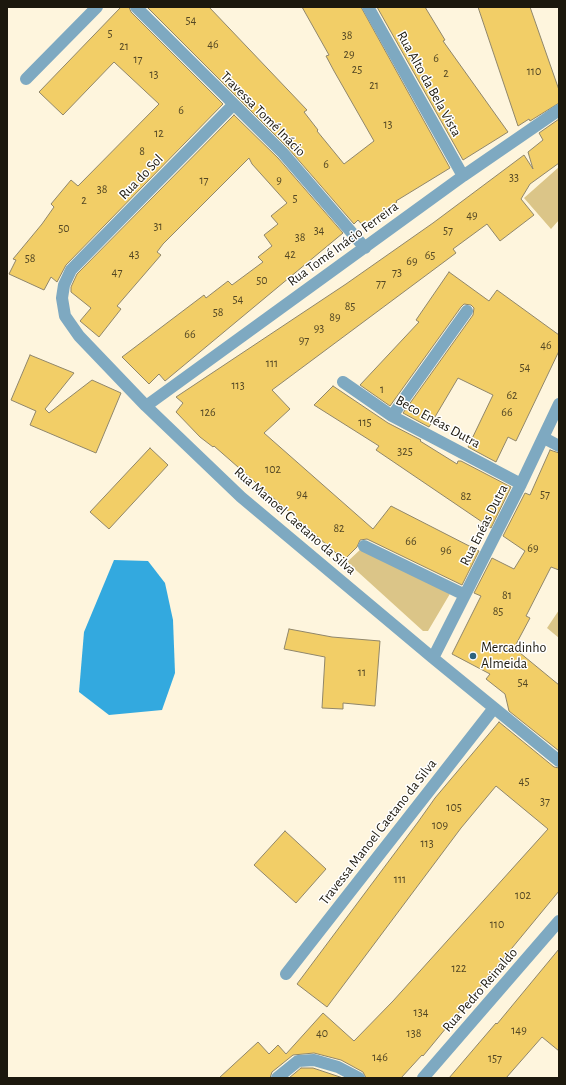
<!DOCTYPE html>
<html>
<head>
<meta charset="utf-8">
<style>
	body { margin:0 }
	#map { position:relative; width:566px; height:1085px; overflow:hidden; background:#fef5dd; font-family:"Alegreya Sans",sans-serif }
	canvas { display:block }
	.frame { position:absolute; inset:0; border:8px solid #1c180d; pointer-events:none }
</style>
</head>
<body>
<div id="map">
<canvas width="566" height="1085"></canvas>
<div class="frame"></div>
</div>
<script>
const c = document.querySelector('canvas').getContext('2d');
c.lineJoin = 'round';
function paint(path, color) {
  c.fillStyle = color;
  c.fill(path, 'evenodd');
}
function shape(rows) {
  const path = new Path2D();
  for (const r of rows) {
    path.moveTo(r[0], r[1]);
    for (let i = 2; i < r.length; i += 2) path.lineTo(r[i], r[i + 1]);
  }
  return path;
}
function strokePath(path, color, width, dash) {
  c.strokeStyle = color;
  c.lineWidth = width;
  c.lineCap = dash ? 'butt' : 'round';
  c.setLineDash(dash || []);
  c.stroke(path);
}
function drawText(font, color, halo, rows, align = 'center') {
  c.font = font + ' "Alegreya Sans",sans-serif';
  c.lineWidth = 3;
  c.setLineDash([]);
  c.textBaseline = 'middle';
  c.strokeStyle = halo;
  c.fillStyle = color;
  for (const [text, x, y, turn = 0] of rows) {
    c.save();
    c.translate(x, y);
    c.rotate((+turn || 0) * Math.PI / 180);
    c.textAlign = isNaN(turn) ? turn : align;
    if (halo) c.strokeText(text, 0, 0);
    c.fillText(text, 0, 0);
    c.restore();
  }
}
const green = shape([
	[559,167,559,220,551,229,524,198],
	[362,548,451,592,428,631,423,631,347,562],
	[559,610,559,638,547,628]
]);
const water = shape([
	[114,560,148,561,165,583,173,620,175,673,162,710,109,715,79,692,84,632]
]);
const building = shape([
	[121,7,129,7,131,12,223,104,66,265,57,282,51,277,44,290,9,274,16,260,13,259,42,224,54,207,51,204,71,180,78,186,159,104,114,62,63,115,39,92,121,7],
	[147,7,209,7,307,110,304,112,318,130,317,131,344,164,374,141,334,71,326,56,329,55,302,7,361,7,450,168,396,201,397,202,364,227,358,220,354,224,288,148,147,7],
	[377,7,425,7,445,40,443,41,508,132,463,160,377,7],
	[478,7,530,7,559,90,559,103,530,121,529,119,518,126,478,7],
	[234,115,278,158,343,233,165,381,159,374,149,384,122,357,204,295,206,298,228,281,232,285,263,262,258,257,272,246,264,235,278,224,271,216,287,203,252,164,249,158,163,244,157,252,161,255,117,306,121,309,99,337,80,321,91,308,71,292,71,287,77,274,234,115],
	[559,119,559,163,530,184,521,199,534,215,500,241,487,224,453,249,456,253,272,390,290,409,264,433,373,529,391,506,479,551,462,585,367,539,360,540,357,547,344,560,214,446,213,447,200,437,176,412,183,403,176,397,346,284,433,223,524,155,533,169,528,152,543,140,539,133,559,119],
	[449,272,489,301,497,290,559,335,559,351,516,441,508,437,496,462,468,447,493,395,458,378,429,427,403,413,473,315,474,308,471,305,464,304,461,307,390,406,360,385,419,322,416,320,449,272],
	[30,355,74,373,45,409,49,413,92,380,121,393,96,453,30,425,36,411,11,400,30,355],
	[333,386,388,423,421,440,420,441,457,464,458,461,461,461,511,487,491,528,376,450,379,446,314,405,333,386],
	[150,448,168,465,109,529,90,512,150,448],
	[550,450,559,453,559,570,551,567,526,616,530,618,514,648,559,685,559,751,509,711,505,694,486,679,490,674,452,654,481,596,474,593,492,558,514,569,525,551,503,536,525,493,530,495,550,450],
	[289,629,332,637,380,641,375,706,343,703,343,709,322,708,325,657,284,649,289,629],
	[499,722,554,767,559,768,559,891,423,1056,422,1055,401,1078,366,1078,363,1072,341,1060,314,1053,293,1055,272,1072,270,1078,219,1078,258,1042,269,1054,278,1045,286,1054,323,1013,354,1041,393,1001,548,829,496,786,461,828,327,1007,297,984,418,822,435,798,499,722],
	[285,831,326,869,296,903,254,865,285,831],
	[559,949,559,1051,542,1037,506,1078,449,1078,496,1023,497,1024,559,949],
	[301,1068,313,1068,343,1078,289,1078,301,1068]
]);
const street = shape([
	[136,7,283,153,365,248],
	[368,7,463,176],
	[26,79,97,7],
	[233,105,71,270,64,285,62,298,65,316,79,336,146,406,241,497,433,658,559,761],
	[343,382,392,416,521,484],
	[146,406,463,176,559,110],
	[392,416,467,311],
	[544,438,559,446],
	[364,546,465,595],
	[433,658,521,484,559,404],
	[286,974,494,708],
	[277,1078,298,1061,314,1060,338,1067,359,1078],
	[423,1078,559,921]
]);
const markers = [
	[473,656,4,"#2e647f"]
];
const numberNames = [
	["54",191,20],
	["5",110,33],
	["38",347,35],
	["46",213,44],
	["21",124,46],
	["29",349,54],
	["6",436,58],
	["17",138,59],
	["25",357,69],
	["110",534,71],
	["2",446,73],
	["13",154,74],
	["21",374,85],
	["6",181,110],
	["13",388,124],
	["12",159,133],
	["8",142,151],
	["6",326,164],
	["33",514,177],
	["17",204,180],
	["9",279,180],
	["38",102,189],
	["5",295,198],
	["2",84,200],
	["49",472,215],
	["31",158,226],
	["50",64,228],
	["34",319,230],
	["57",448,230],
	["38",300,237],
	["43",134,254],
	["42",290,254],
	["65",430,255],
	["58",30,258],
	["69",412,261],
	["47",117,272],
	["73",397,272],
	["50",262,280],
	["77",381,283],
	["54",238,299],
	["85",350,306],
	["58",218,312],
	["89",335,317],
	["93",319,328],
	["66",190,334],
	["97",304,340],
	["46",546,345],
	["111",272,363],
	["54",525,367],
	["113",238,385],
	["1",382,389],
	["62",512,395],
	["126",208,412],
	["66",507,412],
	["115",365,422],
	["325",405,451],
	["102",273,469],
	["94",302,494],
	["57",545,494],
	["82",466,496],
	["82",339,528],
	["66",411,541],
	["69",533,548],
	["96",446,550],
	["81",507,595],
	["85",498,611],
	["11",362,672],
	["54",523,682],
	["45",524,781],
	["37",545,801],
	["105",454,807],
	["109",440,825],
	["113",427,843],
	["111",400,879],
	["102",523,895],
	["110",497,924],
	["122",459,968],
	["134",421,1012],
	["149",519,1030],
	["40",322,1033],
	["138",414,1033],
	["146",380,1057],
	["157",495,1058]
];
const streetNames = [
	["Rua Alto da Bela Vista",429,84,61],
	["Travessa Tomé Inácio",263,114,45],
	["Rua do Sol",141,177,-46],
	["Rua Tomé Inácio Ferreira",343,244,-36],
	["Beco Enéas Dutra",438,422,29],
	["Rua Manoel Caetano da Silva",295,521,41],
	["Rua Enéas Dutra",484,525,-63],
	["Travessa Manoel Caetano da Silva",378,832,-52],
	["Rua Pedro Reinaldo",480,990,-49]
];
const poiNames = [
	["Mercadinho",481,648],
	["Almeida",481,664]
];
paint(green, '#dbc588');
paint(water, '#33a9df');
paint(building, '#f2ce67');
strokePath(building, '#90866a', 1);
strokePath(street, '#7ea9c1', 12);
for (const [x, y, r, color] of markers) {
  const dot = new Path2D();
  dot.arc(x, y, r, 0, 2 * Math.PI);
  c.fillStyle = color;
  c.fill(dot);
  strokePath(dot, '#fff', 1.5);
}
drawText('12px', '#524624', null, numberNames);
drawText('14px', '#1c180d', '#fff', streetNames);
drawText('14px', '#1c180d', '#fff', poiNames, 'left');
</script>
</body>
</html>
